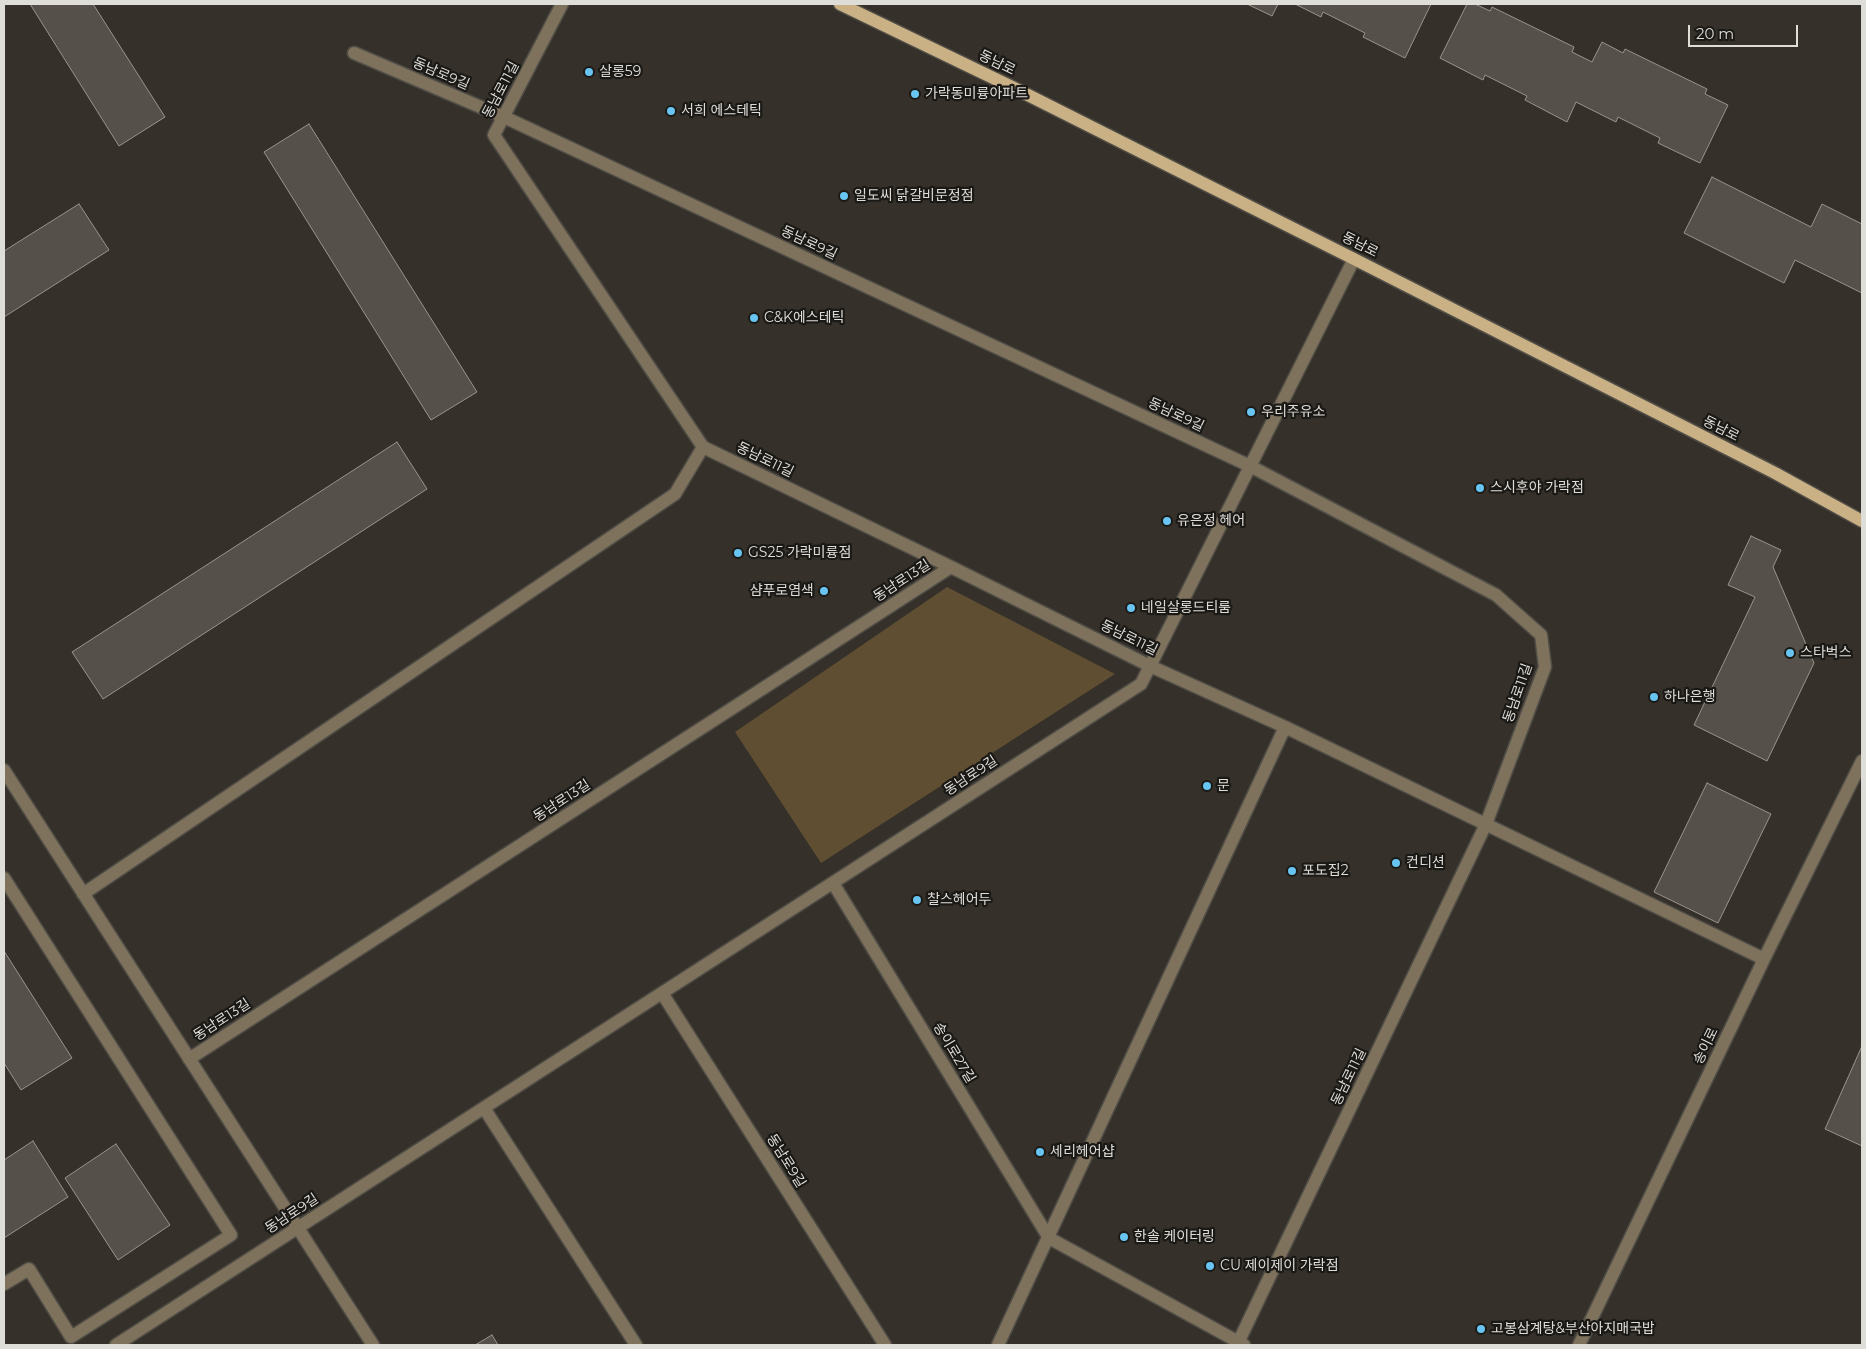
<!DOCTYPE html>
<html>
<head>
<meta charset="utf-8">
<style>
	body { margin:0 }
	#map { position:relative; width:1866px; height:1349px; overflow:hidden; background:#35312a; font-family:Montserrat,sans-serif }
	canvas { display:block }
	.frame { position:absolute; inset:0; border:5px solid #dfddd8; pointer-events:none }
	.scale { position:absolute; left:1688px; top:25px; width:110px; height:22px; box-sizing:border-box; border:2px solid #dfddd8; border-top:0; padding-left:6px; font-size:15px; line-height:18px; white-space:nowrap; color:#dfddd8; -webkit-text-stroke:4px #1b1916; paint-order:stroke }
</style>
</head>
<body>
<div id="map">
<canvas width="1866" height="1349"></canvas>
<div class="frame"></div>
<div class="scale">20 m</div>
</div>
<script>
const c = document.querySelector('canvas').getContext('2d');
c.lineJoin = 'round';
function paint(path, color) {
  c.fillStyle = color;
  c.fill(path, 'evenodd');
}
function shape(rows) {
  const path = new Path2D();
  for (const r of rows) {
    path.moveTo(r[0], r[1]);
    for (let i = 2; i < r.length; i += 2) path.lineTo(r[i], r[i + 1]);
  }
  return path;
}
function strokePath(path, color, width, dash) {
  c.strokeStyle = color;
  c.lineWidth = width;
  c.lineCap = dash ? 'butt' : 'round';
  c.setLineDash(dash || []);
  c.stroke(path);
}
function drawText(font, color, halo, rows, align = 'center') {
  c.font = font + ' Montserrat,"Noto Sans KR",sans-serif';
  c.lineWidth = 4.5;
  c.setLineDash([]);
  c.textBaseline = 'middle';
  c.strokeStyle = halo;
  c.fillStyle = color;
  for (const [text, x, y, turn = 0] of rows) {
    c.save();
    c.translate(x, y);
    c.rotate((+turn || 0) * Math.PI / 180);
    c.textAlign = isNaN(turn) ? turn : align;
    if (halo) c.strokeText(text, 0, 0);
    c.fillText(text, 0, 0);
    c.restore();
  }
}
const green = shape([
	[947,587,1115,674,821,863,735,732]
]);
const building = shape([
	[30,4,93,4,165,117,119,146,30,4],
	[1247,4,1278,4,1272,16,1247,4],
	[1295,4,1431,4,1405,58,1363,37,1365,33,1323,12,1321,17,1295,4],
	[1467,4,1475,4,1490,11,1492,7,1574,47,1572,52,1592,62,1602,42,1623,53,1625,49,1707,89,1705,94,1728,105,1700,163,1658,143,1660,138,1618,117,1616,122,1576,102,1567,122,1525,100,1527,96,1485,75,1483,80,1440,58,1467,4],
	[309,124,477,392,431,420,264,152,309,124],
	[1712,177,1811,227,1822,204,1862,224,1862,293,1795,260,1784,283,1684,233,1712,177],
	[79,204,109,250,4,317,4,251,79,204],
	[397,442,427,489,103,699,72,652,397,442],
	[1751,536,1781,550,1773,567,1814,663,1767,761,1694,725,1755,597,1728,585,1751,536],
	[1707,783,1771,814,1718,923,1654,892,1707,783],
	[4,951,72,1058,21,1090,4,1063,4,951],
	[1862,1046,1862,1146,1825,1129,1862,1046],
	[33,1141,68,1197,4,1238,4,1160,33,1141],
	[116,1144,170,1225,118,1260,65,1178,116,1144],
	[492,1335,498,1345,475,1345,492,1335]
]);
const minor = shape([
	[562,4,494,135,703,447,951,567,1150,666,1285,727,1764,959],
	[354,53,504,117,1250,466,1496,595,1541,635,1545,667,1486,824,1237,1345],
	[4,770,373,1345],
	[4,878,231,1235,71,1337,29,1269,4,1284],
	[833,883,1049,1238,1244,1345],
	[83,894,675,494,703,447],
	[662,993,885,1345],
	[189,1059,951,567],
	[484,1108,636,1345],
	[116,1345,1141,684,1354,259],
	[998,1345,1285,727],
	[1579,1345,1764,959,1862,761]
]);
const major = shape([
	[840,4,1012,87,1354,259,1775,473,1862,521]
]);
const markers = [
	[589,72,5,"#68c4f0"],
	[915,94,5,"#68c4f0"],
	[671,111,5,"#68c4f0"],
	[844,196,5,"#68c4f0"],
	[754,318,5,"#68c4f0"],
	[1251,412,5,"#68c4f0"],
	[1480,488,5,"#68c4f0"],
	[1167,521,5,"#68c4f0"],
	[738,553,5,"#68c4f0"],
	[824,591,5,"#68c4f0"],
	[1131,608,5,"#68c4f0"],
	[1790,653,5,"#68c4f0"],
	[1654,697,5,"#68c4f0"],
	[1207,786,5,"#68c4f0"],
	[1396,863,5,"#68c4f0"],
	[1292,871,5,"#68c4f0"],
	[917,900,5,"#68c4f0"],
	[1040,1152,5,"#68c4f0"],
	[1124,1237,5,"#68c4f0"],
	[1210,1266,5,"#68c4f0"],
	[1481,1329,5,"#68c4f0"]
];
const streetNames = [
	["동남로",997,63,26],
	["동남로9길",441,74,23],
	["동남로11길",501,90,-62],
	["동남로9길",809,243,25],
	["동남로",1360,245,27],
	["동남로9길",1176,415,25],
	["동남로",1721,429,27],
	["동남로11길",765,460,26],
	["동남로13길",902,581,-33],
	["동남로11길",1129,638,26],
	["동남로11길",1518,693,-71],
	["동남로9길",971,776,-33],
	["동남로13길",562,801,-33],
	["동남로13길",222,1020,-33],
	["송이로",1706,1046,-64],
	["송이로27길",954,1053,59],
	["동남로11길",1349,1077,-64],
	["동남로9길",786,1161,58],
	["동남로9길",292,1214,-33]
];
const poiNames = [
	["살롱59",599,72],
	["가락동미륭아파트",925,94],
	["서희 에스테틱",681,111],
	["일도씨 닭갈비문정점",854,196],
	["C&K에스테틱",764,318],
	["우리주유소",1261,412],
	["스시후야 가락점",1490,488],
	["유은정 헤어",1177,521],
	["GS25 가락미륭점",748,553],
	["샴푸로염색",814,591,"right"],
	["네일살롱드티룸",1141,608],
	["스타벅스",1800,653],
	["하나은행",1664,697],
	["문",1217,786],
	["컨디션",1406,863],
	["포도집2",1302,871],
	["찰스헤어두",927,900],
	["세리헤어샵",1050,1152],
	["한솔 케이터링",1134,1237],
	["CU 제이제이 가락점",1220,1266],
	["고봉삼계탕&부산아지매국밥",1491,1329]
];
paint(green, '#5f4e31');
paint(building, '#555049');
strokePath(building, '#99948c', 1);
strokePath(minor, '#504d46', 15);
strokePath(major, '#504d46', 15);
strokePath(minor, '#7e725d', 12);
strokePath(major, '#cab185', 12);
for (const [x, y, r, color] of markers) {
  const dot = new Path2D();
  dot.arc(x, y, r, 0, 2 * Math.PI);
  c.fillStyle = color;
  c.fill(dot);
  strokePath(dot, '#1b1916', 2);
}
drawText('14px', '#dfddd8', '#1b1916', streetNames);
drawText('14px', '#dfddd8', '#1b1916', poiNames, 'left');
</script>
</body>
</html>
